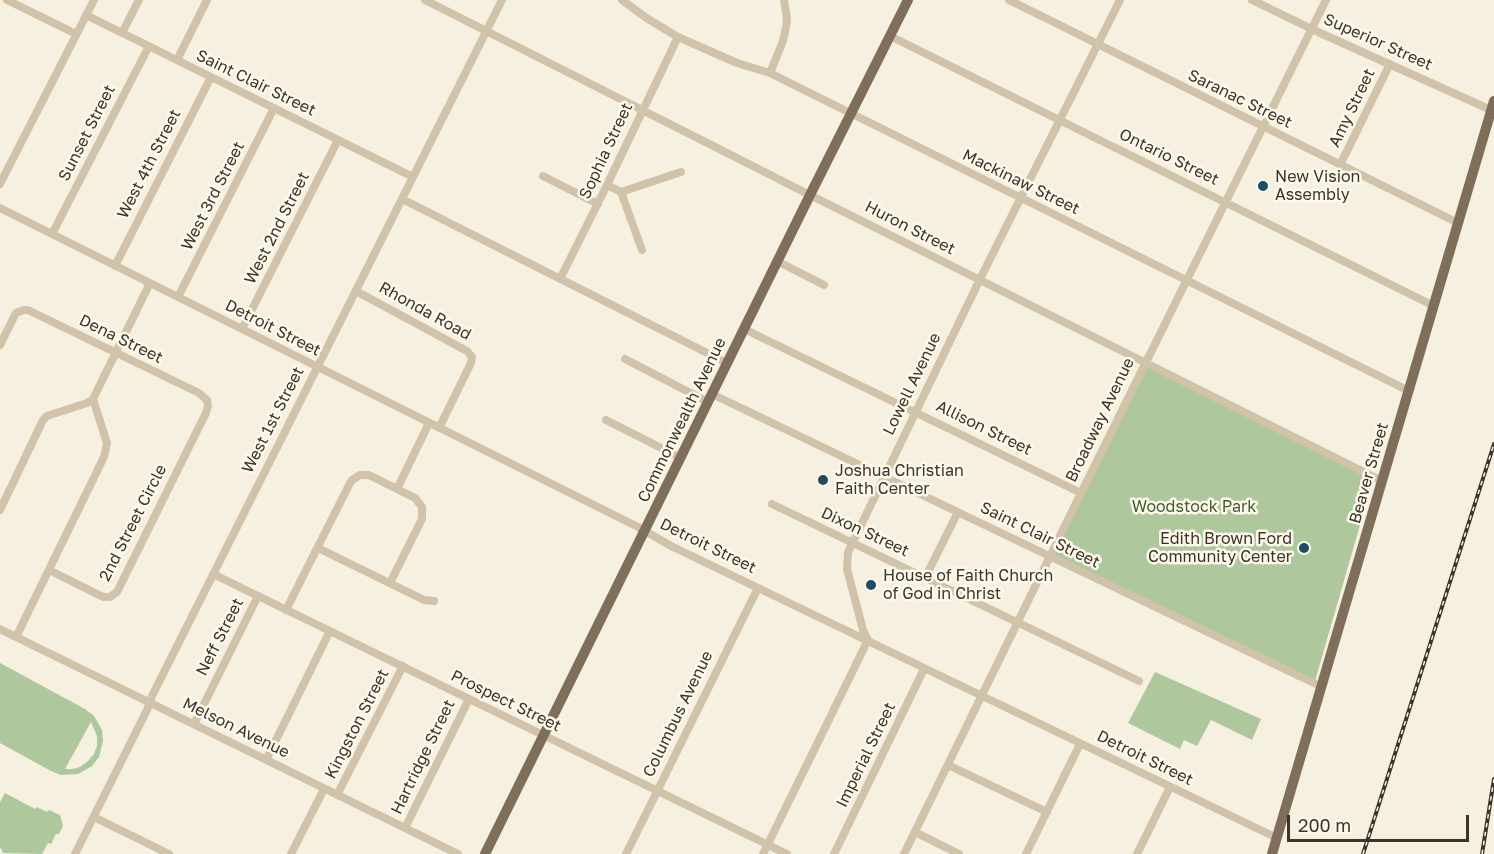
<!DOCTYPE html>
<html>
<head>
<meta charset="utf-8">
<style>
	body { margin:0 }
	#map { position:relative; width:1494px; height:854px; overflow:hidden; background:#f5f0df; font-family:"Golos Text",sans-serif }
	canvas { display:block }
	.scale { position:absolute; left:1287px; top:815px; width:182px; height:27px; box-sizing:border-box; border:3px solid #3c3329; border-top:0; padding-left:8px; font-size:18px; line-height:21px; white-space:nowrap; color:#3c3329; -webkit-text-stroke:4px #fcf8ec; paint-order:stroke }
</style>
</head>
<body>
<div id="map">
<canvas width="1494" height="854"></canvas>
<div class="scale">200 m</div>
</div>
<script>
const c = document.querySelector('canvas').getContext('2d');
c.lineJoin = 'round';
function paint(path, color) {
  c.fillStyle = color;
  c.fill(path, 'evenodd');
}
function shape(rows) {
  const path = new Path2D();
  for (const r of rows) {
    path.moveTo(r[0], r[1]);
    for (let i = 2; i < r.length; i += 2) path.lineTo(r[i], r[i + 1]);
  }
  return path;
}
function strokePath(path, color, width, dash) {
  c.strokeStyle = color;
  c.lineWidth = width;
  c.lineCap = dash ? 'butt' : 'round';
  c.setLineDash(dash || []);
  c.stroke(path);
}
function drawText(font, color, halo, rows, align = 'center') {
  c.font = font + ' "Golos Text",sans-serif';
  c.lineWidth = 5;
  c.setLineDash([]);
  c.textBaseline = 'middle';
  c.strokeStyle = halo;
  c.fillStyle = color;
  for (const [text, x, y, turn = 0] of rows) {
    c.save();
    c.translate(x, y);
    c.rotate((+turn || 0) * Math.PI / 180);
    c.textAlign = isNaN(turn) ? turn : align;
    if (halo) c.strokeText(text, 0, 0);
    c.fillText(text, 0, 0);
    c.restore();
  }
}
const green = shape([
	[1146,366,1373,480,1315,681,1054,555],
	[0,663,85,709,94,716,102,730,103,741,99,757,92,766,78,774,61,775,51,771,0,743],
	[91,722,97,736,97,746,94,754,88,761,80,767,72,769,65,769],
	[1155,672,1261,719,1252,740,1211,720,1197,746,1184,740,1180,749,1128,723],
	[5,793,35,809,37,807,47,812,49,810,60,815,63,826,59,834,56,834,51,844,48,843,42,854,3,853,0,847,0,802]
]);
const minor = shape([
	[7,0,76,34],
	[425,0,810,195,1382,481],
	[622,0,648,19,678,37,737,63,770,73,1409,391],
	[1009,0,1458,223],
	[1252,0,1318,32,1491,110],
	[86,15,413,177],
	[122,33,139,0],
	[890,36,1434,306],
	[177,60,207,0],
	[770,73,783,41,786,27,787,19,784,0],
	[1340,165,1390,64],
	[543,176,598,204],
	[0,184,94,0],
	[607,185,621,192,642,250],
	[621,192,681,172],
	[402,199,727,363],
	[0,208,638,527,671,546,1277,838],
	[52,234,149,46],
	[777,261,824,285],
	[115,266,211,77],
	[560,279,607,185,678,37],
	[356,291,467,351,472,357,471,363,439,428],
	[178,297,274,108],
	[242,329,338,140],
	[744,329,1081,493],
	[0,345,16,313,24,310,28,310,199,393,207,400,208,406,206,413,117,592,110,597,103,597,49,570],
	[625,359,708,402],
	[712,394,1322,687],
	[606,420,681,458],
	[397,489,429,423],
	[772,504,1139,681],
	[0,510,43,420,47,416,87,403,93,399,150,283],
	[318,548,424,600,434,601],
	[213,574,787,854],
	[925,578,958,512],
	[286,610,349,485,352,480,360,475,369,475,415,498,422,507,422,519,390,583],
	[0,629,458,854],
	[16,637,104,457,107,443,93,399],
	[194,724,258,596],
	[266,760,330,631],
	[948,765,1047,812],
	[337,795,403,666],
	[94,817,169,854],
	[405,828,469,699],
	[915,832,959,854],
	[75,854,147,710,152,696,502,0],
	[291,854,324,789],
	[626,854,758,588],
	[763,854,868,640,863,630,847,569,848,552,983,273,1120,0],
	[834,854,924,669],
	[904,854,1081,493,1326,0],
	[1026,854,1080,744],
	[1137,854,1170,787]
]);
const major = shape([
	[485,854,810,195,908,0],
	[1272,854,1494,101]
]);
const rail = shape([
	[1363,854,1494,444],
	[1482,854,1494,779]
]);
const markers = [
	[1263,186,6,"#1a4e63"],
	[823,480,6,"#1a4e63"],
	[1304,548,6,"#1a4e63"],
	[871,585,6,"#1a4e63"]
];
const streetNames = [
	["Superior Street",1378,42,24],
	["Saint Clair Street",256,83,26],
	["Saranac Street",1240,99,26],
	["Amy Street",1352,108,-64],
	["Sunset Street",87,133,-63],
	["Sophia Street",606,151,-65],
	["Ontario Street",1169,157,26],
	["West 4th Street",149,164,-63],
	["Mackinaw Street",1021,182,26],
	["West 3rd Street",213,196,-63],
	["West 2nd Street",277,228,-63],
	["Huron Street",910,228,27],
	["Rhonda Road",425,311,29],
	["Detroit Street",273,328,27],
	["Dena Street",121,339,26],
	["Lowell Avenue",912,384,-64],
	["West 1st Street",273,420,-63],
	["Commonwealth Avenue",682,420,-64],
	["Broadway Avenue",1100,420,-64],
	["Allison Street",984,428,26],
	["Beaver Street",1369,473,-74],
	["2nd Street Circle",133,523,-63],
	["Dixon Street",865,532,25],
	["Saint Clair Street",1040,535,26],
	["Detroit Street",708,546,26],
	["Neff Street",220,637,-63],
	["Prospect Street",506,701,26],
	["Columbus Avenue",678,714,-64],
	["Kingston Street",357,724,-63],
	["Melson Avenue",236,728,26],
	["Imperial Street",866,755,-64],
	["Hartridge Street",423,757,-64],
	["Detroit Street",1145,758,26]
];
const poiNames = [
	["New Vision",1275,177],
	["Assembly",1275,195],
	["Joshua Christian",835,471],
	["Faith Center",835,489],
	["Edith Brown Ford",1292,539,"right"],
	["Community Center",1292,557,"right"],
	["House of Faith Church",883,576],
	["of God in Christ",883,594]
];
const parkNames = [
	["Woodstock Park",1194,507]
];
paint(green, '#afc79d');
strokePath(minor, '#d0c3a9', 8);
strokePath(major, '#7f6e59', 10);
strokePath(rail, '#3c3329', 4);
strokePath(rail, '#fcf8ec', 1.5, [4.5]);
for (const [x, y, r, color] of markers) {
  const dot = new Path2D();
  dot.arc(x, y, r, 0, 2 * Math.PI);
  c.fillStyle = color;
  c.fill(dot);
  strokePath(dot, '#fcf8ec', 2);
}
drawText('16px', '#3c3329', '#fcf8ec', streetNames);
drawText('16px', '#3c3329', '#fcf8ec', poiNames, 'left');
drawText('16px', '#3f5d2a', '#fcf8ec', parkNames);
</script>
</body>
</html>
